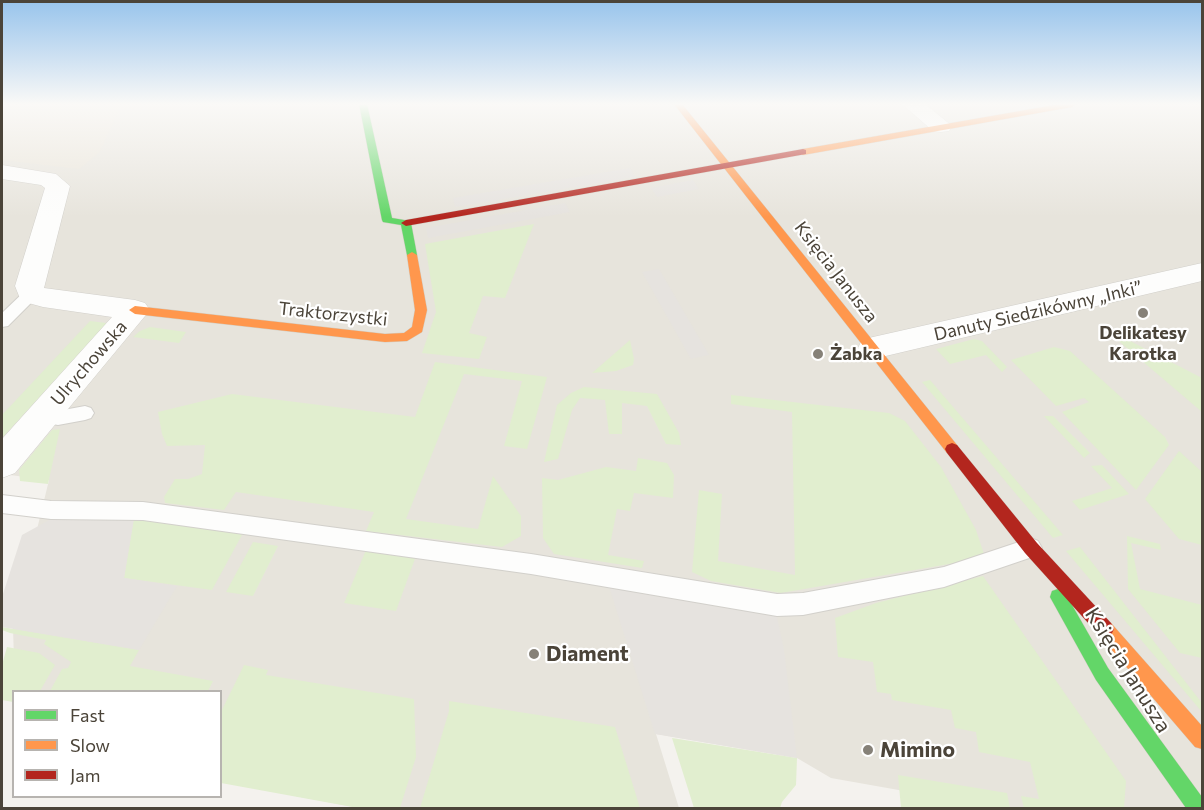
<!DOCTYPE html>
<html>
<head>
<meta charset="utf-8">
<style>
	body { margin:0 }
	#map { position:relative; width:1204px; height:810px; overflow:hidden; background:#f4f2ee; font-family:Commissioner,sans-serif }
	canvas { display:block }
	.frame { position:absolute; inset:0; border:3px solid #4b4439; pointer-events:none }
	.legend { position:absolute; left:12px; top:690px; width:210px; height:108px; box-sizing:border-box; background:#fff; border:2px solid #b7b4b0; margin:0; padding:8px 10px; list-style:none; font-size:18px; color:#4b4439 }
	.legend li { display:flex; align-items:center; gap:12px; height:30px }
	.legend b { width:30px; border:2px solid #b7b4b0 }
</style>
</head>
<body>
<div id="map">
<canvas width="1204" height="810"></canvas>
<div class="frame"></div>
<ul class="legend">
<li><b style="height:8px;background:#63d668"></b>Fast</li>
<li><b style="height:8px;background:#ff974d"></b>Slow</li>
<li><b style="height:8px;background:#b3261e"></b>Jam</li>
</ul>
</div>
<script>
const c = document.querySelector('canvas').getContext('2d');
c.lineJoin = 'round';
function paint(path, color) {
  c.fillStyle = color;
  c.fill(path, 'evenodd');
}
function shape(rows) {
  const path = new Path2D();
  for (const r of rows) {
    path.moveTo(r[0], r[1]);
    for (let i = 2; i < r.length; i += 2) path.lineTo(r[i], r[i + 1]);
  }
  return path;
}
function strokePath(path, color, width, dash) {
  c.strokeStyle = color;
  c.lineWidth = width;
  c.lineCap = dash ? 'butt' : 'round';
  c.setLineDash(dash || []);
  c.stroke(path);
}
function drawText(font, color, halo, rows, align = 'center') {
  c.font = font + ' Commissioner,sans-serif';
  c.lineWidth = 4.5;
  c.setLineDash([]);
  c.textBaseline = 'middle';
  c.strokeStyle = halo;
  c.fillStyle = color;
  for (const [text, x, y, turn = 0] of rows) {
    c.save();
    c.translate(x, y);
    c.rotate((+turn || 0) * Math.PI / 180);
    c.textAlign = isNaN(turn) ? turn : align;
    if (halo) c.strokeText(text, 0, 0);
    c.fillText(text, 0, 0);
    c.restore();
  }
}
const residential = shape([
	[2,104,1202,104,1202,808,1000,808,831,778,797,758,656,734,679,808,359,808,221,782,220,692,15,691,13,628,49,480,2,474]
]);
const education = shape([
	[9,104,153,104,120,108,99,153,79,169,2,160,2,109]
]);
const green = shape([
	[534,224,505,298,483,296,469,333,487,337,479,359,422,353,436,312,425,244],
	[90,321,106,323,106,325,2,438,2,415],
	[1101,326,1202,378,1202,412],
	[150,327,186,332,179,343,133,337,140,331],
	[974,339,982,341,1007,367,1002,372,986,355,950,364,936,349],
	[630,340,634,359,633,365,616,371,592,373],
	[1054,347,1070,351,1165,437,1169,445,1136,490,1062,412,1089,402,1084,398,1056,406,1011,360],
	[435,362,547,377,527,449,504,446,522,381,464,374,406,519,478,529,493,476,521,516,521,536,502,547,366,531,374,512,236,492,224,510,165,503,164,497,175,479,188,479,202,474,205,445,167,446,162,434,158,412,232,394,415,417],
	[930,380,1063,535,1053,538,922,382],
	[584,387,657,394,679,433,681,445,666,444,647,406,622,403,622,434,609,434,605,400,580,398,572,410,558,459,544,462,557,405,571,393],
	[731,395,889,413,905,421,941,467,976,530,984,554,961,562,781,593,711,581,692,572,699,490,722,494,718,561,795,575,792,412,731,404],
	[1044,416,1053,416,1090,453,1084,458],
	[60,429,48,484,20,481,19,470,52,430],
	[1179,451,1202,472,1202,545,1179,539,1145,499],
	[638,458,667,463,674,475,673,498,634,493,630,511,617,509,608,555,644,561,642,568,554,554,543,538,542,478,558,480,606,467,636,471],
	[1102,465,1129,494,1080,510,1072,501,1112,488,1091,466],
	[134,518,243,533,212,590,124,578],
	[1127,536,1160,544,1161,550,1131,543,1140,589,1202,605,1202,658,1180,653,1128,589],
	[253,542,278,546,253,596,226,592],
	[1080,547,1202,703,1202,712,1066,551],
	[366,550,416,556,396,611,344,603],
	[983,576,1126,781,1124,808,1024,808,1021,796,1039,799,1030,762,979,752,976,732,955,728,951,710,892,700,891,694,877,692,873,662,838,657,835,618,876,603],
	[2,627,139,650,130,666,213,681,208,691,50,691,62,669,68,668,71,662,44,644,46,640,10,633,2,630],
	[7,647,39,653,55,665,40,691,14,692,13,702,2,700,2,665],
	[244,665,268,670,266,675,414,699,416,757,400,808,358,808,221,783,221,712],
	[449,701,615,727,640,808,420,808,449,711],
	[672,738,797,758,796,785,782,802,780,808,694,808],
	[898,775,1007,793,1010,808,901,808]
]);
const parking = shape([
	[630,168,635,177,455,207,453,198],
	[693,180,699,189,657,197,651,188],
	[565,203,570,212,428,238,426,228],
	[659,269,709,355,691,359,642,272],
	[53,518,134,518,124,578,177,586,139,650,2,627,2,597,22,535],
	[609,586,756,609,777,617,784,650,797,758,655,734]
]);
const lane = shape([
	[31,289,36,290,39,294,36,298,8,326,2,327,2,313,26,290,31,289],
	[85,406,91,408,94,413,91,418,85,420,58,425,36,421,33,416,36,411,42,409,58,411,85,406],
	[2,495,51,501,143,502,531,554,777,594,803,593,944,567,1031,538,1038,541,1042,548,1038,555,944,587,803,615,777,616,531,574,143,520,51,519,2,513,2,495]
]);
const street = shape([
	[902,104,925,104,952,126,949,131,941,132,933,131,902,104],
	[2,165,56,174,70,186,44,288,135,300,145,303,150,310,15,473,2,478,2,439,112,317,43,307,21,301,15,286,45,188,41,185,2,179,2,165],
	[1202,263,1202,281,873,359,862,356,858,348,862,340,873,337,1202,263]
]);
const fast = shape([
	[359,104,367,104,392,218,410,221,411,223,417,255,416,257,408,257,407,255,401,225,383,222,382,220,359,104],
	[1058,589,1064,591,1108,668,1202,797,1202,808,1186,808,1096,680,1050,597,1052,591,1058,589]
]);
const slow = shape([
	[674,104,682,104,957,445,959,449,957,453,947,453,674,104],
	[1060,104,1076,104,1072,107,803,155,798,152,803,149,1060,104],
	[412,252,417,255,427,310,422,332,407,341,385,342,135,314,129,310,135,306,385,334,404,333,412,327,415,310,407,255,412,252],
	[1105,621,1111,623,1202,726,1202,749,1195,747,1099,635,1096,629,1099,623,1105,621]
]);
const jam = shape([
	[803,149,806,150,806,154,406,226,401,223,406,220,803,149],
	[952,443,957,445,1037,543,1111,623,1114,629,1111,635,1105,637,1099,635,1025,553,947,453,945,449,947,445,952,443]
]);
const markers = [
	[1143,313,6,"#868178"],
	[818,354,6,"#868178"],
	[534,654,6,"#868178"],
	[868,750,6,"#868178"]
];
const streetNames = [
	["Księcia Janusza",836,272,52],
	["Danuty Siedzikówny „Inki”",1038,311,-13],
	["Traktorzystki",333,314,6],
	["Ulrychowska",89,363,-49]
];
const poiNames = [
	["Delikatesy",1143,333],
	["Karotka",1143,354],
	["Żabka",830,354,"left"]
];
const nearPoinames = [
	["Diament",546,654],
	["Mimino",880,750]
];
const nearStreetnames = [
	["Księcia Janusza",1128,670,58]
];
paint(residential, '#e7e4dc');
paint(education, '#eae5da');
paint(green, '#e1eecf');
paint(parking, '#e6e3df');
strokePath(lane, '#d2d0cb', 2);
strokePath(street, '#d2d0cb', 1);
strokePath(fast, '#d3cfc5', 1);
strokePath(slow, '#d3cfc5', 1);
strokePath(jam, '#d3cfc5', 1);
paint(lane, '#fdfdfc');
paint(street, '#fdfdfc');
paint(fast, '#63d668');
paint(slow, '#ff974d');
paint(jam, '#b3261e');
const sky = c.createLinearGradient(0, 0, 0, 217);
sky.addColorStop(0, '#98c4ec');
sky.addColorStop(0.48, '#faf9f7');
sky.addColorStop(1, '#faf9f700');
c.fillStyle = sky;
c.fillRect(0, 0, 1204, 217);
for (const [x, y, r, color] of markers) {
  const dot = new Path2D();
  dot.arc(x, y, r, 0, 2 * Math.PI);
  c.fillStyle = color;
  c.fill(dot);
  strokePath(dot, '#fff', 2);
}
drawText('18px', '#4b4439', '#fff', streetNames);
drawText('bold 18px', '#4b4439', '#fff', poiNames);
drawText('bold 21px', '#4b4439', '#fff', nearPoinames, 'left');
drawText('21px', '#4b4439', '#fff', nearStreetnames);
</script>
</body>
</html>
